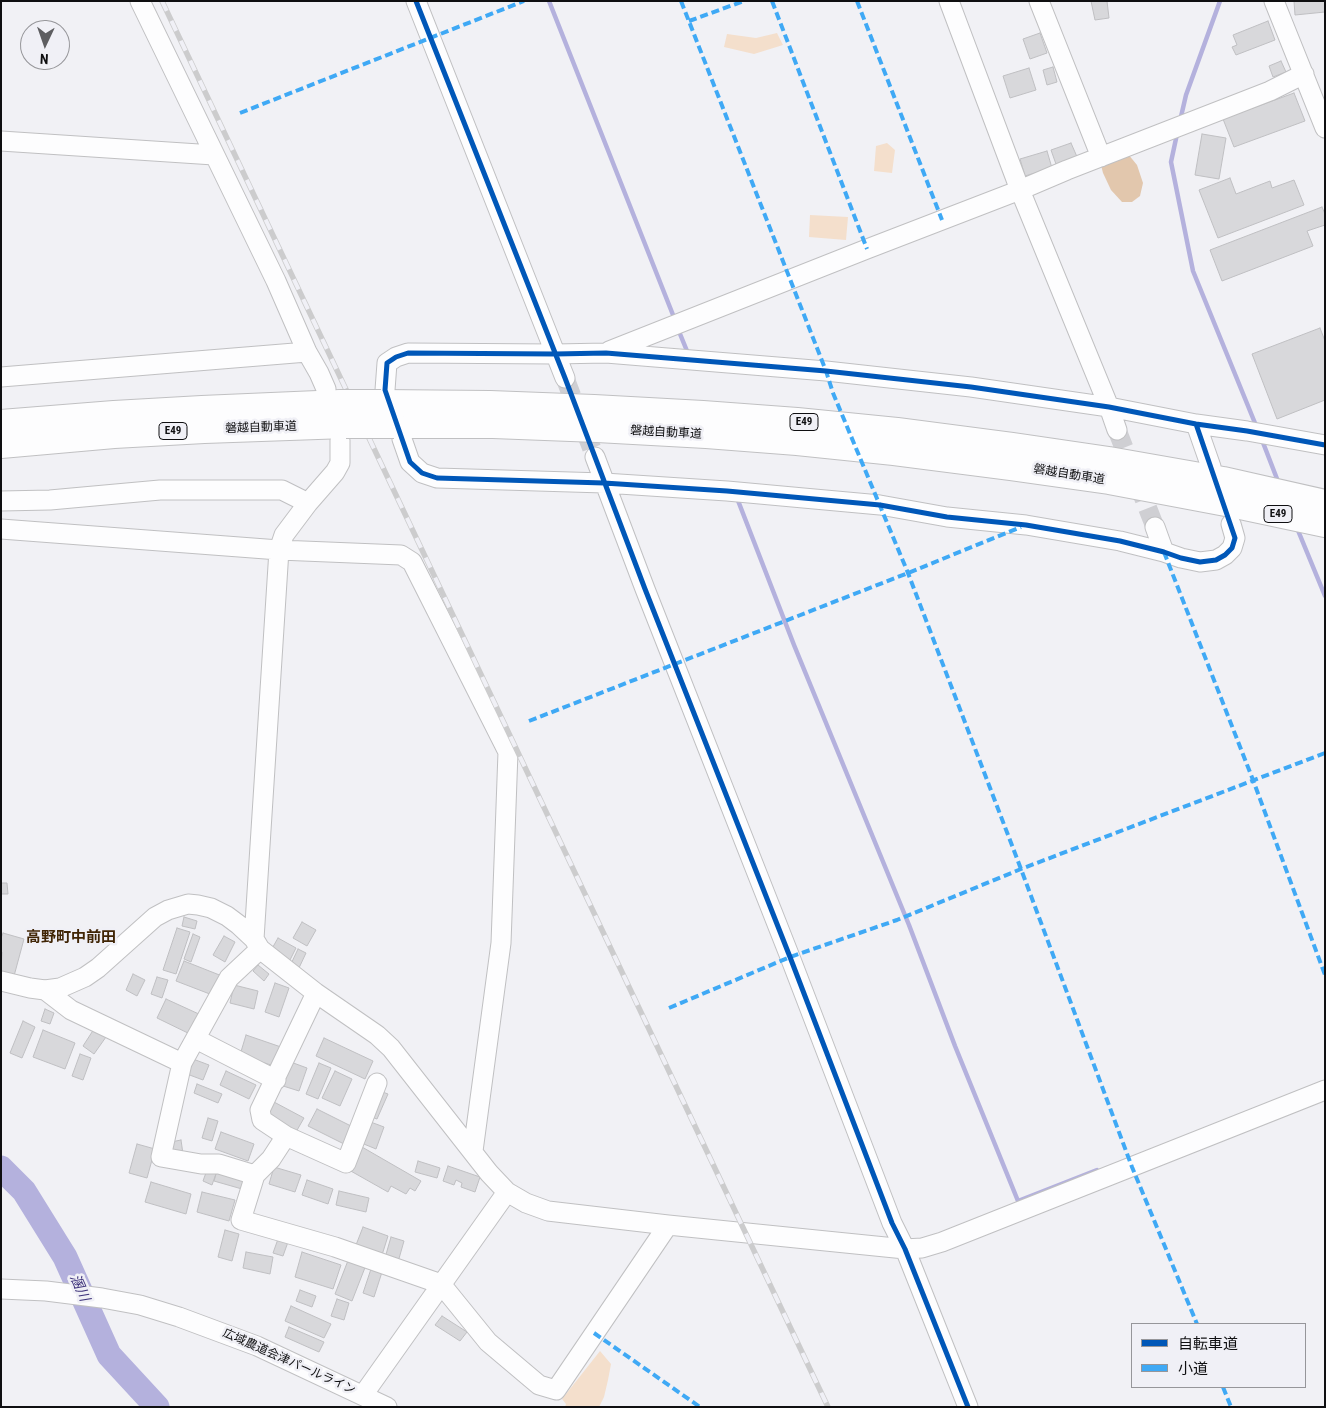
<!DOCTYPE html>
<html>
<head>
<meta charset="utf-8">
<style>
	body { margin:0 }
	#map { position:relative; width:1326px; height:1408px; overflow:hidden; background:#f1f1f5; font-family:"Roboto Condensed","Noto Sans JP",sans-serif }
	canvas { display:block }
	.frame { position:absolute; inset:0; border:2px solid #0f0f11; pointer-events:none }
	.legend { position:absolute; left:1131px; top:1323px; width:175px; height:65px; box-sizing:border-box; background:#f0f0f6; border:1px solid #96969a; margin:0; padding:6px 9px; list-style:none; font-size:15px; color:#0f0f11 }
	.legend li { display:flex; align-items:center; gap:10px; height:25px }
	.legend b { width:25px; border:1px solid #96969a }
	.north { position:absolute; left:20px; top:20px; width:50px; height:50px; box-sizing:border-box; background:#f0f0f6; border:1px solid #96969a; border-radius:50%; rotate:183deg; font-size:14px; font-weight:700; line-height:20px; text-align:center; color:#0f0f11 }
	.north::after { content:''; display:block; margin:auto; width:18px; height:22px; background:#5e5e61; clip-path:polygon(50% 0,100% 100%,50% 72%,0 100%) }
</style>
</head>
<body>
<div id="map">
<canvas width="1326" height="1408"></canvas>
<div class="frame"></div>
<ul class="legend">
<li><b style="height:6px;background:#0057b8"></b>自転車道</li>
<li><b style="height:6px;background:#3fa9f5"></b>小道</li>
</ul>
<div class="north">N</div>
</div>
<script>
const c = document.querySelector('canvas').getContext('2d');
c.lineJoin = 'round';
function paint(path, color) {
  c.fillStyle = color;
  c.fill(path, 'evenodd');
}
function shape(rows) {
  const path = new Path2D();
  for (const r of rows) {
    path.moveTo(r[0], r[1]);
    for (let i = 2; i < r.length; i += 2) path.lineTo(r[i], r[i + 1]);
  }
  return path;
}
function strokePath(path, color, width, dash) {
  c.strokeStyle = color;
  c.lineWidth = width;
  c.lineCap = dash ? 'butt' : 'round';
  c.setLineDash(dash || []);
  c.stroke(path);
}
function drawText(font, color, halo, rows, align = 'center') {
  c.font = font + ' "Roboto Condensed","Noto Sans JP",sans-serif';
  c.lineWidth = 5;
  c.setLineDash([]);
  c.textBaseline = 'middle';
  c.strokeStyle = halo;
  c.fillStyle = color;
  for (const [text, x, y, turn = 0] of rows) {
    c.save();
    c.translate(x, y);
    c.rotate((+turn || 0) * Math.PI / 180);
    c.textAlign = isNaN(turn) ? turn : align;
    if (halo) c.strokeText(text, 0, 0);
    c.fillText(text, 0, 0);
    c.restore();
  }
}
const green = shape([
	[777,33,783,45,754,54,724,47,727,34,756,38],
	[887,143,895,150,892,173,874,171,876,146],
	[810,215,848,217,846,240,809,237],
	[600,1351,611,1364,608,1380,604,1397,599,1407,565,1407,566,1404,562,1399]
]);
const forest = shape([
	[1128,154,1137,165,1143,183,1140,196,1132,202,1122,202,1111,190,1103,173,1101,165]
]);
const stream = shape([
	[549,1,675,320],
	[1180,121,1186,95,1220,1],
	[1177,134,1171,162,1193,271,1257,428],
	[678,329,687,351],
	[1262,440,1279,484],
	[737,498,794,645,909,925,955,1046,1018,1201,1097,1170],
	[1297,528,1325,596]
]);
const river = shape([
	[1,1168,24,1191,65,1257,109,1355,157,1407]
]);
const building = shape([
	[1091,1,1107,1,1109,18,1095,20,1091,1],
	[1294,1,1325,1,1325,12,1295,15,1294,1],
	[1268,21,1275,40,1236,55,1232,47,1237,45,1233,35,1268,21],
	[1040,33,1047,53,1030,59,1023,39,1040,33],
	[1281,61,1286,72,1273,77,1269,66,1281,61],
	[1053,67,1057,82,1047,85,1043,70,1053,67],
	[1029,68,1036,90,1010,98,1003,76,1029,68],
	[1294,93,1305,121,1234,147,1223,119,1294,93],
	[1202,134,1226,138,1219,179,1195,175,1202,134],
	[1071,143,1078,159,1057,167,1051,150,1071,143],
	[1047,151,1052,168,1025,176,1020,159,1047,151],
	[1230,178,1236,194,1270,181,1272,188,1294,180,1304,205,1218,238,1199,190,1230,178],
	[1322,207,1325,214,1325,225,1307,231,1313,246,1222,281,1210,250,1322,207],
	[1320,328,1325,341,1325,400,1277,419,1252,354,1320,328],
	[1,883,7,883,8,894,1,894,1,883],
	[184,917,197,921,195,929,182,926,184,917],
	[302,922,316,930,307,946,293,938,302,922],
	[177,928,190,932,176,974,163,970,177,928],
	[3,933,24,939,14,976,1,972,2,952,1,952,1,938,3,933],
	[193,934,200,937,191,962,184,959,193,934],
	[224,936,235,942,225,962,213,955,224,936],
	[278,938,296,948,289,962,270,952,278,938],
	[298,949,306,953,298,970,290,966,298,949],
	[184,961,222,976,215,996,176,981,184,961],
	[258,965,269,974,264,981,253,971,258,965],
	[133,974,145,980,137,996,126,990,133,974],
	[157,977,168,980,162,998,151,994,157,977],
	[275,983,289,988,279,1017,265,1012,275,983],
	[234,985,258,991,254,1009,230,1003,234,985],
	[166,999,201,1015,192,1035,157,1018,166,999],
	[45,1009,54,1013,50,1024,41,1021,45,1009],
	[23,1021,35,1027,22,1058,10,1053,23,1021],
	[94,1029,106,1037,94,1054,83,1046,94,1029],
	[43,1030,75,1043,65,1069,33,1057,43,1030],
	[246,1035,281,1047,274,1066,240,1055,246,1035],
	[324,1038,373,1061,365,1079,316,1056,324,1038],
	[80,1054,91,1058,83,1080,72,1076,80,1054],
	[193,1059,209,1065,203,1080,187,1074,193,1059],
	[288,1061,307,1068,299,1091,280,1085,288,1061],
	[319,1063,331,1068,318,1099,306,1094,319,1063],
	[226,1071,256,1085,249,1099,220,1085,226,1071],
	[335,1071,352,1079,340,1106,322,1098,335,1071],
	[197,1084,222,1094,218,1103,194,1093,197,1084],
	[380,1091,388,1094,377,1119,369,1116,380,1091],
	[274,1102,304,1118,296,1132,266,1117,274,1102],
	[317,1109,353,1127,344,1144,308,1126,317,1109],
	[208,1118,218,1121,212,1141,202,1138,208,1118],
	[368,1121,384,1127,376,1149,359,1142,368,1121],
	[221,1132,254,1144,248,1161,215,1149,221,1132],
	[181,1140,183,1154,173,1155,171,1142,181,1140],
	[137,1144,155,1149,147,1178,129,1173,137,1144],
	[362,1147,421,1181,415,1191,410,1188,406,1194,391,1186,388,1192,349,1170,362,1147],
	[418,1161,440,1168,437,1178,415,1172,418,1161],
	[448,1166,480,1177,475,1192,461,1187,462,1183,456,1180,454,1185,443,1181,448,1166],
	[208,1167,217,1171,212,1185,203,1181,208,1167],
	[218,1167,246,1176,242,1189,214,1181,218,1167],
	[274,1167,301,1175,295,1192,269,1184,274,1167],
	[307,1180,333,1189,328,1204,302,1195,307,1180],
	[151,1182,191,1194,186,1214,145,1202,151,1182],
	[339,1191,369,1198,366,1212,336,1205,339,1191],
	[202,1192,235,1200,229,1221,197,1212,202,1192],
	[363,1227,388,1236,382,1255,356,1245,363,1227],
	[225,1230,239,1234,232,1261,218,1257,225,1230],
	[391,1237,404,1241,398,1262,385,1258,391,1237],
	[278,1239,288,1242,283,1256,273,1253,278,1239],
	[246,1252,273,1257,270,1274,243,1268,246,1252],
	[302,1252,341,1265,333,1289,295,1277,302,1252],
	[349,1258,366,1265,352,1301,335,1294,349,1258],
	[372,1266,383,1269,374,1297,363,1293,372,1266],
	[300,1290,316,1296,312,1307,296,1301,300,1290],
	[337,1299,349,1303,344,1320,331,1316,337,1299],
	[291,1306,331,1324,324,1338,285,1321,291,1306],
	[442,1316,467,1332,460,1341,435,1325,442,1316],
	[289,1327,324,1342,319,1352,285,1337,289,1327]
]);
const minorTunnel = shape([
	[565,378,595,457],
	[1117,430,1155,527]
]);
const minor = shape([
	[140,1,276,281,307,352,319,373,326,389],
	[416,1,565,378],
	[949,1,1020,190,1109,407,1117,430],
	[1039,1,1101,157],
	[1274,1,1325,128],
	[1,141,214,155],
	[609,351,867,249,1020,190,1067,170,1270,91,1304,74],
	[1,377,307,352],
	[385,390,387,363,396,357,408,353,555,354,606,353,826,371,971,387,1109,407,1196,424,1247,431,1325,445],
	[1196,424,1211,467],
	[402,439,410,462,422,473,437,478,604,483,727,491,880,505,947,517,1026,525,1120,541,1164,552,1181,558,1200,562,1216,560,1225,555,1232,548,1235,538,1231,524],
	[595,457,645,589,790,957,892,1223,905,1249,968,1407],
	[1,501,50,500,160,490,282,490,308,503],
	[1155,527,1164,552],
	[1,529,279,550,401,555,412,562,508,752,501,943,473,1151],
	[254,939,279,550,284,535,308,503,335,472,340,463,340,440],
	[1,981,30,988,45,990,60,988,85,977,98,968,155,917,168,910,188,904,198,905,211,908,227,916,239,925,254,939,260,949,316,993,377,1035,391,1048,489,1173,507,1192,526,1203,548,1211,668,1225,905,1249,922,1248,942,1242,1325,1090],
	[45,990,71,1010,182,1063],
	[316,993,260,1110,262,1120,286,1136,346,1163,377,1083],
	[196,1039,276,1080],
	[286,1136,271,1159,255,1175,241,1220,335,1247,441,1284,488,1342,539,1385,556,1390,668,1225],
	[255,1175,219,1164,201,1164,161,1157,182,1063,229,978,260,949],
	[1,1289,46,1291,102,1298,140,1305,179,1317,257,1346,387,1407],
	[363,1395,507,1192]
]);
const highway = shape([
	[381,403,490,404,594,408,703,414,797,421,897,431,1012,446,1109,460,1223,480,1325,503],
	[1,423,114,414,202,409,341,403],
	[394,425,493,425,597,429,706,435,797,442,894,452,1011,467,1109,481,1231,504,1325,524],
	[1,445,114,435,204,430,346,425]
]);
const rail = shape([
	[162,1,828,1407]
]);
const highwayBridge = shape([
	[341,403,381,403],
	[346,425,394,425]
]);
const quiet = shape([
	[681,1,826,371,833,393,908,573,1021,869,1132,1167,1197,1324],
	[772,1,867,249],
	[857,1,942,220],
	[689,21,744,1],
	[240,113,524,1],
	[1164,552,1253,780,1325,975],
	[529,721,908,573,1021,527],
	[669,1008,790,957,897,920,1021,869,1325,753],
	[594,1333,700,1407],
	[1223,1387,1231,1407]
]);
const cycleway = shape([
	[416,1,565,378,645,589,790,957,892,1223,905,1249,968,1407],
	[1196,424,1235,538,1232,548,1225,555,1216,560,1200,562,1181,558,1164,552,1120,541,1026,525,947,517,880,505,727,491,604,483,437,478,422,473,410,462,385,390,387,363,396,357,408,353,555,354,606,353,826,371,971,387,1109,407,1196,424,1247,431,1325,445]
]);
const shields = [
	[804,422,28],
	[173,431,28],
	[1278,514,28]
];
const shieldNames = [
	["E49",804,422],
	["E49",173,431],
	["E49",1278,514]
];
const streetNames = [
	["磐越自動車道",261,428,-2],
	["磐越自動車道",666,433,3],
	["磐越自動車道",1069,475,9],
	["広域農道会津パールライン",289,1362,24]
];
const waterNames = [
	["溷川",79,1288,66]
];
const quarterNames = [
	["高野町中前田",71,938]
];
paint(green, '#f4dfcc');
paint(forest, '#e2c7ad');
strokePath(stream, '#b4b1dd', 4.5);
strokePath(river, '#b4b1dd', 25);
paint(building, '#d8d8db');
strokePath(building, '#bfbfc2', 1);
strokePath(minorTunnel, '#cfcfd3', 19, [19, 9]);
strokePath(minor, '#c0c0c2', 21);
strokePath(highway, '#c0c0c2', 28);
strokePath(minor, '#fdfdfe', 19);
strokePath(highway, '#fdfdfe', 26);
strokePath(rail, '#cccccd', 5.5);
strokePath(rail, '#f0f0f6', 4, [11]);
strokePath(highwayBridge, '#c0c0c2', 28, []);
strokePath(highwayBridge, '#fdfdfe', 26);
strokePath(quiet, '#3fa9f5', 4, [8, 4]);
strokePath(cycleway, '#0057b8', 5);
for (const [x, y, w] of shields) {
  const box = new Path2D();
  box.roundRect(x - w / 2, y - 8.5, w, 17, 4);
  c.fillStyle = '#f0f0f6';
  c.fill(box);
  strokePath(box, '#0f0f11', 1);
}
drawText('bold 11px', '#0f0f11', null, shieldNames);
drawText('12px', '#0f0f11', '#f0f0f6', streetNames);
drawText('italic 14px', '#3e337b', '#f0f0f6', waterNames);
drawText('bold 15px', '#402505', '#f0f0f6', quarterNames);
</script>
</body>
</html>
